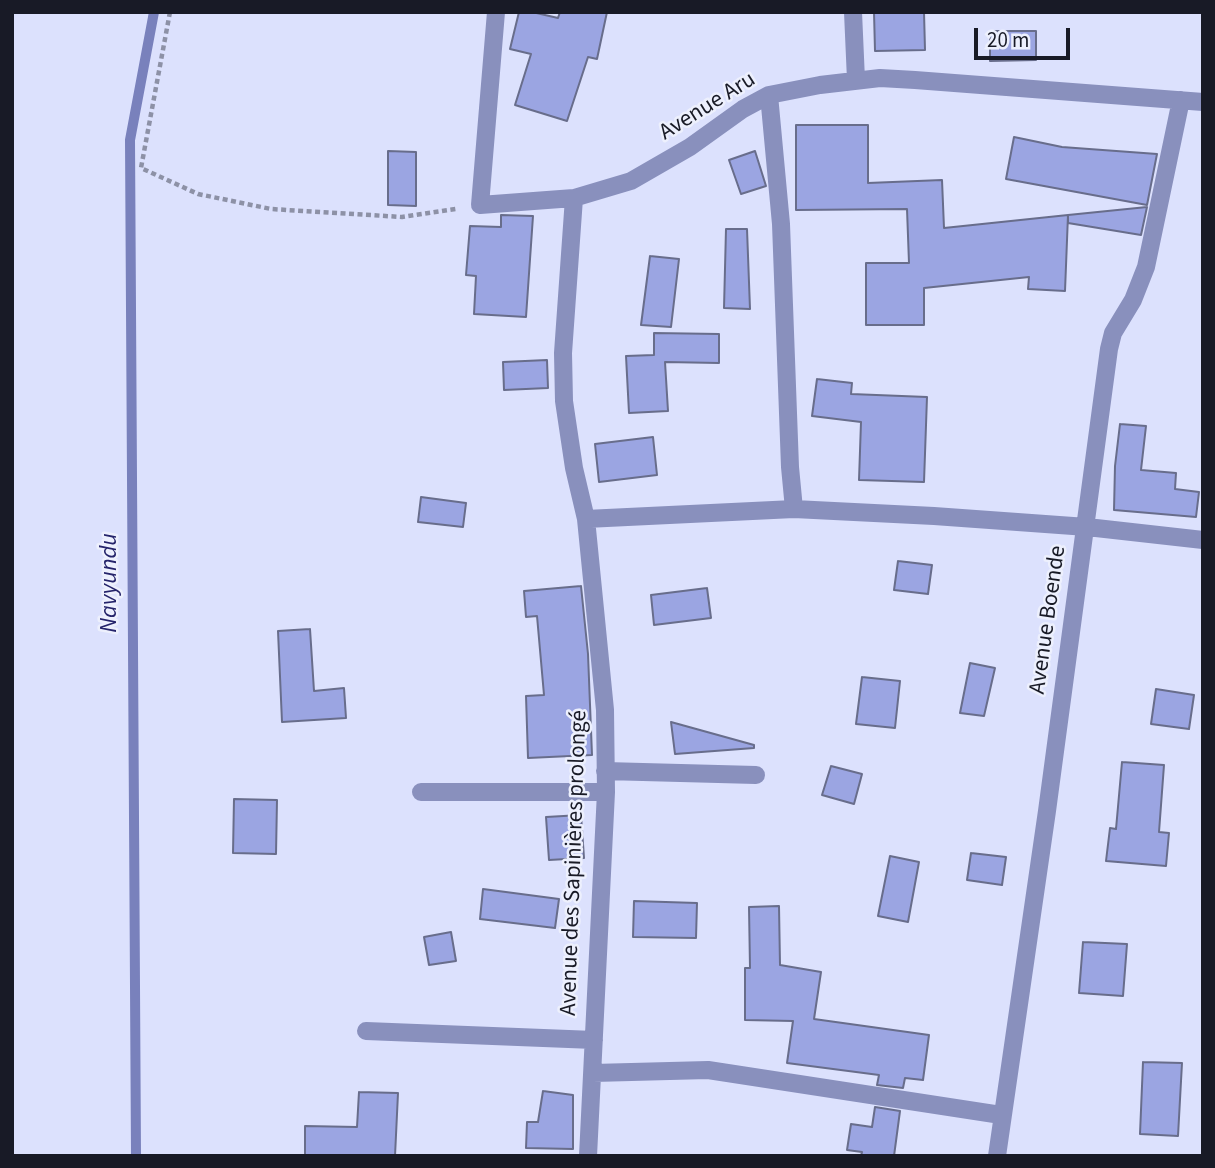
<!DOCTYPE html>
<html>
<head>
<meta charset="utf-8">
<style>
	body { margin:0 }
	#map { position:relative; width:1215px; height:1168px; overflow:hidden; background:#dce1fd; font-family:"Source Sans 3",sans-serif }
	canvas { display:block }
	.frame { position:absolute; inset:0; border:14px solid #181a26; pointer-events:none }
	.scale { position:absolute; left:974px; top:28px; width:96px; height:32px; box-sizing:border-box; border:4px solid #181a26; border-top:0; padding-left:9px; font-size:21px; line-height:24px; white-space:nowrap; color:#181a26; -webkit-text-stroke:5px #edf0fd; paint-order:stroke }
</style>
</head>
<body>
<div id="map">
<canvas width="1215" height="1168"></canvas>
<div class="frame"></div>
<div class="scale">20 m</div>
</div>
<script>
const c = document.querySelector('canvas').getContext('2d');
c.lineJoin = 'round';
function shape(rows) {
  const path = new Path2D();
  for (const r of rows) {
    path.moveTo(r[0], r[1]);
    for (let i = 2; i < r.length; i += 2) path.lineTo(r[i], r[i + 1]);
  }
  return path;
}
function strokePath(path, color, width, dash) {
  c.strokeStyle = color;
  c.lineWidth = width;
  c.lineCap = dash ? 'butt' : 'round';
  c.setLineDash(dash || []);
  c.stroke(path);
}
function paint(path, color) {
  c.fillStyle = color;
  c.fill(path, 'evenodd');
}
function drawText(font, color, halo, rows, align = 'center') {
  c.font = font + ' "Source Sans 3",sans-serif';
  c.lineWidth = 5;
  c.setLineDash([]);
  c.textBaseline = 'middle';
  c.strokeStyle = halo;
  c.fillStyle = color;
  for (const [text, x, y, turn = 0] of rows) {
    c.save();
    c.translate(x, y);
    c.rotate((+turn || 0) * Math.PI / 180);
    c.textAlign = isNaN(turn) ? turn : align;
    if (halo) c.strokeText(text, 0, 0);
    c.fillText(text, 0, 0);
    c.restore();
  }
}
const stream = shape([
	[136,1156,130,140,154,12]
]);
const building = shape([
	[519,12,532,12,558,18,560,12,607,12,597,59,588,57,567,121,515,105,531,54,510,49,519,12],
	[874,12,924,12,925,50,875,51,874,12],
	[990,31,1036,31,1036,60,990,61,990,31],
	[796,125,868,125,868,183,942,180,944,228,1068,215,1065,291,1028,289,1029,277,924,288,924,325,866,325,866,263,909,263,907,209,796,210,796,125],
	[1014,137,1062,147,1157,154,1147,205,1006,179,1014,137],
	[388,151,416,152,416,206,388,205,388,151],
	[755,151,766,186,741,194,729,160,755,151],
	[1147,207,1141,235,1068,223,1068,215,1147,207],
	[501,215,533,216,526,317,474,314,476,276,466,275,470,226,501,227,501,215],
	[726,229,747,229,750,309,724,308,726,229],
	[650,256,679,259,671,327,641,325,650,256],
	[654,333,719,334,719,363,665,362,668,411,629,413,626,356,654,355,654,333],
	[547,360,548,388,504,390,503,362,547,360],
	[817,379,852,383,851,394,927,397,924,482,859,480,861,422,812,416,817,379],
	[1120,424,1146,426,1141,470,1176,473,1175,489,1199,492,1196,517,1114,510,1115,466,1120,424],
	[653,437,657,475,599,482,595,444,653,437],
	[421,497,466,503,463,527,418,522,421,497],
	[898,561,932,565,928,594,894,590,898,561],
	[581,586,588,654,592,755,528,758,526,696,544,695,537,616,526,617,524,591,581,586],
	[707,588,711,618,654,625,651,595,707,588],
	[310,629,314,691,344,688,346,718,282,722,278,631,310,629],
	[970,663,995,668,984,716,960,713,970,663],
	[862,677,900,681,895,728,856,724,862,677],
	[1156,689,1194,695,1189,729,1151,724,1156,689],
	[671,722,754,745,754,748,675,754,671,722],
	[1122,762,1164,765,1159,832,1169,833,1166,866,1106,861,1110,828,1116,829,1122,762],
	[831,766,862,774,854,804,822,795,831,766],
	[234,799,277,800,276,854,233,853,234,799],
	[581,815,584,858,549,860,546,817,581,815],
	[971,853,1006,857,1002,885,967,880,971,853],
	[890,856,919,862,908,922,878,916,890,856],
	[483,889,559,899,555,928,480,919,483,889],
	[634,901,697,903,696,938,633,937,634,901],
	[779,906,780,965,821,972,814,1019,929,1035,923,1080,905,1078,903,1088,877,1085,879,1075,787,1063,793,1021,745,1020,745,968,750,968,749,907,779,906],
	[451,932,456,961,429,965,424,937,451,932],
	[1083,942,1127,944,1123,996,1079,993,1083,942],
	[1143,1062,1182,1063,1178,1136,1140,1134,1143,1062],
	[543,1091,573,1095,573,1149,526,1148,527,1122,538,1122,543,1091],
	[359,1092,398,1093,395,1156,305,1156,305,1126,357,1127,359,1092],
	[875,1107,900,1111,894,1156,861,1156,862,1152,847,1150,851,1124,872,1127,875,1107]
]);
const path = shape([
	[170,12,141,168,198,194,271,209,402,217,456,209]
]);
const minor = shape([
	[496,12,480,205,574,198,631,181,690,147,743,109,769,95,820,85,880,78,915,80,1203,102],
	[853,12,856,80],
	[769,95,781,224,790,467,794,509],
	[574,198,563,353,564,401,574,468,586,519],
	[605,771,756,775],
	[421,792,606,792],
	[366,1031,594,1040],
	[593,1073,708,1070,1001,1115],
	[588,1156,606,792,605,710,586,519,794,509,934,516,1087,527,1203,540],
	[997,1156,1047,811,1109,349,1113,333,1133,300,1146,267,1181,100]
]);
const streetNames = [
	["Avenue Aru",708,107,-32],
	["Avenue Boende",1049,620,-82],
	["Avenue des Sapinières prolongé",575,863,-88]
];
const waterNames = [
	["Navyundu",111,583,-90]
];
strokePath(stream, '#7981bc', 10);
paint(building, '#9ba5e2');
strokePath(building, '#686d8b', 2);
strokePath(path, '#8d91a6', 4.5, [5, 3.5]);
strokePath(minor, '#8990bd', 18);
drawText('23px', '#181a26', '#edf0fd', streetNames);
drawText('italic 24px', '#25246b', '#edf0fd', waterNames);
</script>
</body>
</html>
